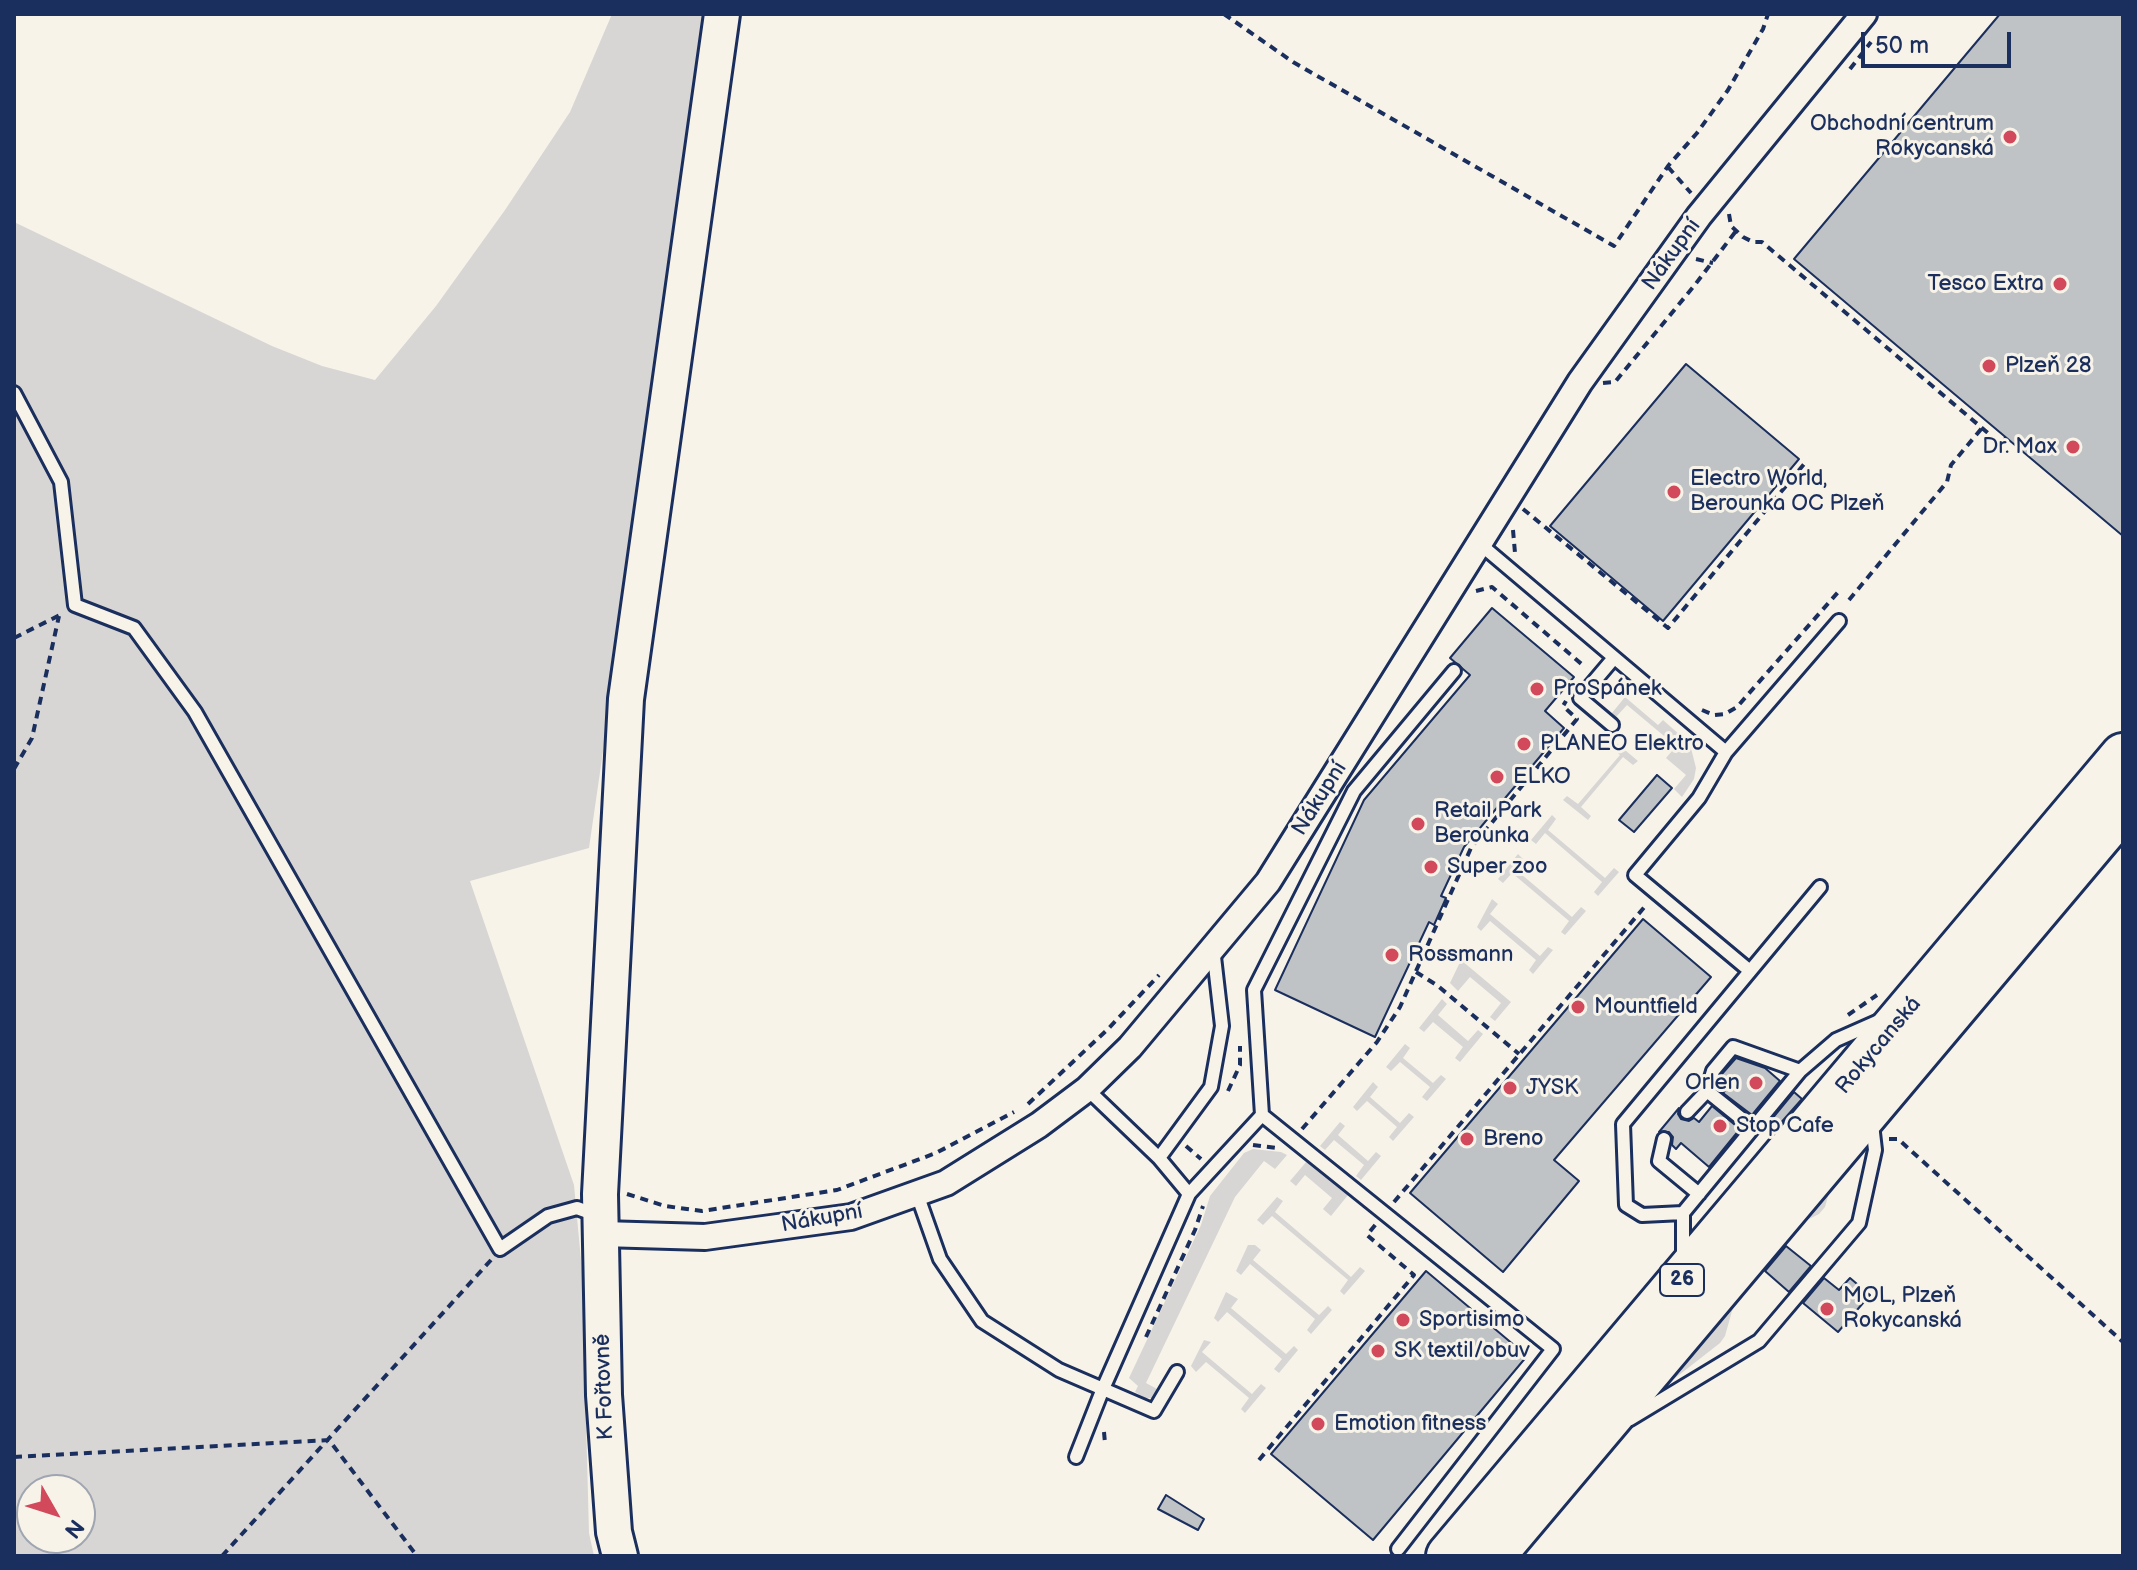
<!DOCTYPE html>
<html>
<head>
<meta charset="utf-8">
<style>
	body { margin:0 }
	#map { position:relative; width:2137px; height:1570px; overflow:hidden; background:#f7f3e8; font-family:"Balsamiq Sans",sans-serif }
	canvas { display:block }
	.frame { position:absolute; inset:0; border:16px solid #1b2f5e; pointer-events:none }
	.north { position:absolute; left:16px; top:1474px; width:80px; height:80px; box-sizing:border-box; background:#f7f3e8; border:2px solid #9fa5b1; border-radius:50%; rotate:129deg; font-size:22px; font-weight:700; line-height:32px; text-align:center; color:#1b2f5e }
	.north::after { content:''; display:block; margin:auto; width:28px; height:36px; background:#d1495b; clip-path:polygon(50% 0,100% 100%,50% 72%,0 100%) }
	.scale { position:absolute; left:1861px; top:32px; width:150px; height:36px; box-sizing:border-box; border:4px solid #1b2f5e; border-top:0; padding-left:10px; font-size:24px; line-height:28px; white-space:nowrap; color:#1b2f5e; -webkit-text-stroke:6px #f7f3e8; paint-order:stroke }
</style>
</head>
<body>
<div id="map">
<canvas width="2137" height="1570"></canvas>
<div class="frame"></div>
<div class="north">N</div>
<div class="scale">50 m</div>
</div>
<script>
const c = document.querySelector('canvas').getContext('2d');
c.lineJoin = 'round';
function paint(path, color) {
  c.fillStyle = color;
  c.fill(path, 'evenodd');
}
function shape(rows) {
  const path = new Path2D();
  for (const r of rows) {
    path.moveTo(r[0], r[1]);
    for (let i = 2; i < r.length; i += 2) path.lineTo(r[i], r[i + 1]);
  }
  return path;
}
function strokePath(path, color, width, dash) {
  c.strokeStyle = color;
  c.lineWidth = width;
  c.lineCap = dash ? 'butt' : 'round';
  c.setLineDash(dash || []);
  c.stroke(path);
}
function drawText(font, color, halo, rows, align = 'center') {
  c.font = font + ' "Balsamiq Sans",sans-serif';
  c.lineWidth = 6;
  c.setLineDash([]);
  c.textBaseline = 'middle';
  c.strokeStyle = halo;
  c.fillStyle = color;
  for (const [text, x, y, turn = 0] of rows) {
    c.save();
    c.translate(x, y);
    c.rotate((+turn || 0) * Math.PI / 180);
    c.textAlign = isNaN(turn) ? turn : align;
    if (halo) c.strokeText(text, 0, 0);
    c.fillText(text, 0, 0);
    c.restore();
  }
}
const green = shape([
	[612,14,710,14,589,848,470,881,574,1185,582,1271,589,1533,594,1556,14,1556,14,222,272,346,322,366,375,380,436,306,505,210,570,112],
	[32,1490,80,1490,80,1538,32,1538],
	[1625,697,1658,725,1663,720,1690,744,1696,768,1694,779,1682,797,1674,789,1686,775,1666,758,1676,746,1627,705,1616,717,1612,713],
	[1613,740,1638,761,1633,765,1623,757,1581,807,1591,816,1588,820,1563,800,1567,796,1578,804,1620,755,1609,745],
	[1552,815,1556,819,1548,830,1605,878,1614,868,1619,872,1598,896,1594,892,1602,882,1545,833,1536,844,1531,840],
	[1518,854,1523,859,1515,869,1572,917,1581,907,1586,911,1565,935,1561,932,1569,921,1512,873,1503,883,1498,879],
	[1492,899,1498,904,1490,914,1540,956,1548,947,1553,950,1533,974,1529,970,1536,960,1490,921,1481,931,1477,927],
	[1461,960,1511,1002,1495,1021,1490,1017,1501,1003,1470,977,1458,991,1450,983],
	[1442,999,1447,1004,1438,1015,1468,1041,1478,1030,1483,1034,1460,1062,1455,1058,1463,1047,1433,1022,1424,1032,1419,1028],
	[1405,1044,1410,1048,1403,1058,1433,1083,1441,1075,1446,1079,1427,1101,1422,1097,1430,1087,1400,1062,1391,1071,1386,1067],
	[1373,1082,1378,1087,1370,1097,1400,1123,1409,1113,1414,1117,1393,1141,1389,1137,1397,1127,1367,1101,1357,1111,1353,1107],
	[1340,1122,1345,1126,1338,1135,1368,1161,1376,1152,1381,1156,1361,1180,1356,1176,1364,1165,1334,1140,1325,1150,1320,1146],
	[1253,1149,1281,1152,1287,1155,1275,1169,1264,1161,1235,1197,1146,1383,1159,1390,1153,1398,1145,1398,1135,1392,1138,1386,1129,1378,1201,1225,1210,1196,1244,1153],
	[1307,1161,1348,1195,1331,1216,1323,1209,1332,1198,1305,1175,1296,1186,1290,1181],
	[1834,1174,1825,1207,1819,1214,1801,1223,1741,1293,1732,1311,1725,1336,1720,1343,1665,1386,1660,1379],
	[1277,1197,1283,1201,1275,1212,1351,1277,1360,1267,1365,1271,1344,1295,1340,1291,1348,1280,1272,1216,1263,1225,1257,1220],
	[1248,1245,1255,1245,1261,1250,1253,1260,1319,1315,1328,1306,1332,1310,1311,1334,1307,1330,1315,1319,1250,1264,1241,1275,1236,1271],
	[1226,1292,1238,1299,1231,1308,1286,1354,1294,1346,1298,1350,1279,1373,1274,1369,1282,1359,1227,1312,1218,1322,1214,1318],
	[1204,1340,1211,1342,1202,1352,1252,1394,1261,1384,1266,1388,1245,1413,1241,1409,1249,1398,1206,1362,1196,1372,1191,1366]
]);
const building = shape([
	[2000,14,2123,14,2123,536,1794,259,2000,14],
	[1686,364,1799,459,1663,621,1550,526,1686,364],
	[1492,608,1574,677,1545,711,1564,728,1464,847,1441,896,1446,898,1434,925,1429,922,1375,1037,1275,990,1364,800,1470,675,1450,658,1492,608],
	[1657,775,1672,788,1634,832,1619,820,1657,775],
	[1643,919,1711,977,1554,1160,1579,1181,1503,1272,1410,1193,1643,919],
	[1736,1058,1765,1068,1780,1081,1752,1115,1723,1093,1730,1085,1721,1075,1736,1058],
	[1794,1092,1802,1099,1778,1126,1771,1120,1794,1092],
	[1712,1106,1740,1129,1709,1167,1681,1143,1676,1149,1672,1145,1673,1137,1669,1132,1659,1132,1679,1108,1678,1114,1681,1119,1689,1121,1694,1118,1699,1122,1712,1106],
	[1786,1246,1811,1266,1789,1292,1765,1271,1786,1246],
	[1426,1271,1527,1356,1373,1540,1271,1454,1426,1271],
	[1824,1278,1839,1290,1850,1278,1870,1295,1838,1332,1803,1303,1824,1278],
	[1166,1495,1204,1519,1198,1530,1158,1509,1166,1495]
]);
const path = shape([
	[1224,14,1293,62,1614,246,1668,166,1697,133,1728,90,1763,29,1768,14],
	[1850,69,1871,42],
	[1668,167,1691,193],
	[1729,214,1731,226,1743,237,1753,242,1762,242,2001,444,2006,438],
	[1696,259,1713,263],
	[1603,383,1615,382,1694,286,1736,231],
	[1523,509,1668,628,1805,463],
	[1513,530,1515,553],
	[1476,591,1492,587,1585,667],
	[1849,600,1947,482,1951,465,1982,428],
	[14,638,60,615],
	[1702,710,1714,715,1725,714,1737,707,1839,591],
	[14,769,32,738,59,616],
	[1416,972,1438,986,1519,1054],
	[1848,1015,1877,995],
	[1228,1091,1240,1065,1240,1046],
	[1028,1104,1108,1029,1159,975],
	[1302,1129,1377,1042,1400,1007,1471,848,1577,719,1563,706,1566,701],
	[1889,1139,1898,1139,2123,1342],
	[1253,1145,1276,1148],
	[1186,1146,1201,1159],
	[627,1194,665,1206,702,1211,837,1190,936,1153,1014,1112],
	[1394,1202,1647,904],
	[1146,1337,1195,1230,1203,1206],
	[1104,1432,1105,1443],
	[14,1457,329,1440,417,1556],
	[1259,1460,1414,1275,1367,1235,1376,1224],
	[222,1556,491,1260]
]);
const lane = shape([
	[14,393,61,482,75,605,134,628,195,712,500,1249,548,1216,577,1208,599,1216],
	[1480,544,1726,752,1839,621],
	[1612,725,1580,698,1613,659],
	[1726,752,1699,798,1635,875,1750,971],
	[1087,1089,1159,1158,1189,1194],
	[1687,1112,1707,1091],
	[1262,1115,1254,990,1354,791,1454,671],
	[1753,1128,1707,1091,1713,1071,1733,1047,1800,1071],
	[1664,1139,1659,1161,1699,1194],
	[1159,1158,1211,1087,1222,1026,1213,948],
	[917,1194,940,1259,982,1321,1059,1370,1154,1411,1177,1372],
	[1683,1213,1642,1215,1626,1205,1623,1124,1820,887],
	[1683,1260,1683,1213,1800,1071,1836,1040,1879,1021],
	[1630,1419,1759,1341,1859,1223,1875,1150,1872,1124],
	[1076,1457,1102,1391,1189,1194,1262,1115,1553,1349,1398,1549]
]);
const street = shape([
	[602,1234,705,1237,851,1217,946,1183,1039,1125,1087,1089,1130,1047,1268,882,1580,382,1699,216,1864,14]
]);
const secondary = shape([
	[620,1556,614,1532,604,1395,600,1194,626,699,722,14]
]);
const highway = shape([
	[1449,1556,2123,756],
	[1492,1556,2123,807]
]);
const markers = [
	[2010,137,8,"#d1495b"],
	[2060,284,8,"#d1495b"],
	[1989,366,8,"#d1495b"],
	[2073,447,8,"#d1495b"],
	[1674,492,8,"#d1495b"],
	[1537,689,8,"#d1495b"],
	[1524,744,8,"#d1495b"],
	[1497,777,8,"#d1495b"],
	[1418,824,8,"#d1495b"],
	[1431,867,8,"#d1495b"],
	[1392,955,8,"#d1495b"],
	[1578,1007,8,"#d1495b"],
	[1756,1083,8,"#d1495b"],
	[1510,1088,8,"#d1495b"],
	[1720,1126,8,"#d1495b"],
	[1467,1139,8,"#d1495b"],
	[1827,1309,8,"#d1495b"],
	[1403,1320,8,"#d1495b"],
	[1378,1351,8,"#d1495b"],
	[1318,1424,8,"#d1495b"]
];
const shields = [
	[1682,1280,44]
];
const shieldNames = [
	["26",1682,1280]
];
const poiNames = [
	["Obchodní centrum",1994,124,"right"],
	["Rokycanská",1994,149,"right"],
	["Tesco Extra",2044,284,"right"],
	["Plzeň 28",2005,366],
	["Dr. Max",2057,447,"right"],
	["Electro World,",1690,479],
	["Berounka OC Plzeň",1690,504],
	["ProSpánek",1553,689],
	["PLANEO Elektro",1540,744],
	["ELKO",1513,777],
	["Retail Park",1434,811],
	["Berounka",1434,836],
	["Super zoo",1447,867],
	["Rossmann",1408,955],
	["Mountfield",1594,1007],
	["Orlen",1740,1083,"right"],
	["JYSK",1526,1088],
	["Stop Cafe",1736,1126],
	["Breno",1483,1139],
	["MOL, Plzeň",1843,1296],
	["Rokycanská",1843,1321],
	["Sportisimo",1419,1320],
	["SK textil/obuv",1394,1351],
	["Emotion fitness",1334,1424]
];
const streetNames = [
	["Nákupní",1672,255,-54],
	["Nákupní",1320,799,-58],
	["Rokycanská",1879,1046,-50],
	["Nákupní",822,1219,-10],
	["K Fořtovně",605,1387,-92]
];
paint(green, '#d7d6d4');
paint(building, '#c0c3c5');
strokePath(building, '#1b2f5e', 2);
strokePath(lane, '#1b2f5e', 18);
strokePath(street, '#1b2f5e', 30);
strokePath(secondary, '#1b2f5e', 40);
strokePath(highway, '#1b2f5e', 50);
strokePath(path, '#1b2f5e', 4, [8, 6]);
strokePath(lane, '#f7f3e8', 12);
strokePath(street, '#f7f3e8', 24);
strokePath(secondary, '#f7f3e8', 34);
strokePath(highway, '#f7f3e8', 44);
for (const [x, y, r, color] of markers) {
  const dot = new Path2D();
  dot.arc(x, y, r, 0, 2 * Math.PI);
  c.fillStyle = color;
  c.fill(dot);
  strokePath(dot, '#f7f3e8', 3);
}
for (const [x, y, w] of shields) {
  const box = new Path2D();
  box.roundRect(x - w / 2, y - 16, w, 32, 6);
  c.fillStyle = '#f7f3e8';
  c.fill(box);
  strokePath(box, '#1b2f5e', 2);
}
drawText('bold 20px', '#1b2f5e', null, shieldNames);
drawText('22px', '#1b2f5e', '#f7f3e8', poiNames, 'left');
drawText('22px', '#1b2f5e', '#f7f3e8', streetNames);
</script>
</body>
</html>
